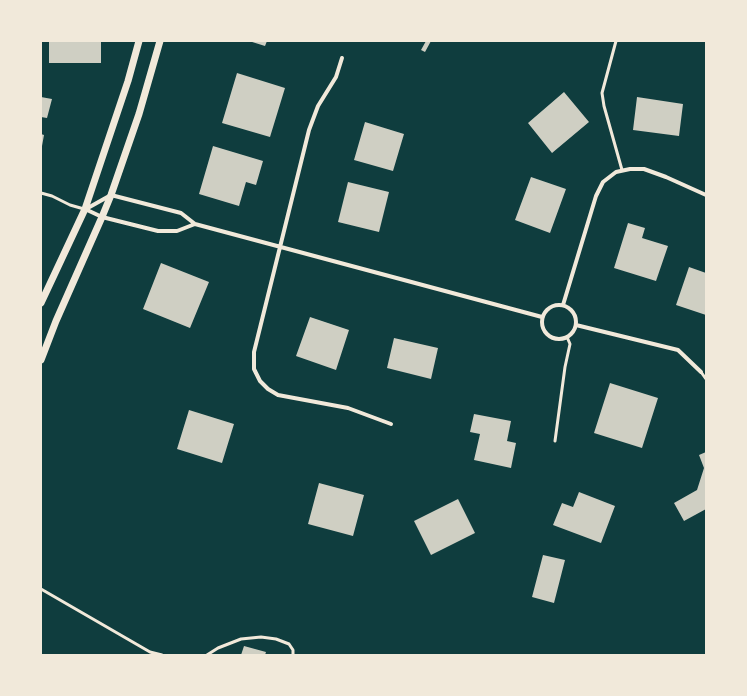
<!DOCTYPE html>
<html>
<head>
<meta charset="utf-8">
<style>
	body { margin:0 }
	#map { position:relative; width:747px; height:696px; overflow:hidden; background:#0f3d3e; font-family:"Source Sans 3",sans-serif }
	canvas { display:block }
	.frame { position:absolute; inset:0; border:42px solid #f1e9da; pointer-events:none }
</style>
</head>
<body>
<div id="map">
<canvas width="747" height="696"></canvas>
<div class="frame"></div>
</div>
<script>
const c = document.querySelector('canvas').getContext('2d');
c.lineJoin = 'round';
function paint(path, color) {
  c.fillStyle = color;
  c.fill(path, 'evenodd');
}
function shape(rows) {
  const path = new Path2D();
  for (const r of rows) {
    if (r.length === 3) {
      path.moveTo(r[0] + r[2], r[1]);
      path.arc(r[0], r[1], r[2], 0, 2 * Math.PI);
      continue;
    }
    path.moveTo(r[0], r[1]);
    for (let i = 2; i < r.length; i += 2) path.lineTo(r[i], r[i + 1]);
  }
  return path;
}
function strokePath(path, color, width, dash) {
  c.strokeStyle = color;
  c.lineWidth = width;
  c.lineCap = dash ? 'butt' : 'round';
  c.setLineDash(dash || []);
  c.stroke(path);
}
const building = shape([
	[49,41,101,41,101,63,49,63],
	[249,41,267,41,265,46],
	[426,41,431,41,425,52,421,50],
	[237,73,285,88,270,137,222,123],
	[564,92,589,122,552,153,528,123],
	[41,97,52,99,47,118,41,117],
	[637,97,683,104,679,136,633,130],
	[365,122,404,134,393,171,354,160],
	[41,134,44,135,42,146,41,146],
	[213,146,263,161,256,185,246,182,239,206,199,194],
	[531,177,566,189,550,233,515,220],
	[348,182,389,192,379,232,338,222],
	[628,223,645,228,642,238,668,246,656,281,614,268],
	[161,263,209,282,190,328,143,309],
	[689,267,706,273,706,315,676,305],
	[310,317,349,330,336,370,296,356],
	[394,338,438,348,431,379,387,368],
	[610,383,658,398,642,448,594,433],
	[189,410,234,424,222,463,177,449],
	[474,414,511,421,507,441,516,443,511,468,474,460,480,434,470,432],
	[706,452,706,509,684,521,674,503,697,490,704,468,699,455],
	[319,483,364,495,353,536,308,524],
	[579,492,615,506,601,543,553,525,562,503,573,507],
	[458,499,475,533,431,555,414,521],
	[543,555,565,560,554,603,532,597],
	[244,646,266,652,265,655,241,655]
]);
const service = shape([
	[616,41,602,93,604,106,622,170],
	[41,193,52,196,70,205,84,209],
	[701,372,706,379],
	[555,441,565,367,570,344,567,337],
	[41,589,150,652,162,655],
	[207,655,218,648,241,639,261,637,276,639,289,644,293,650,293,655]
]);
const minor = shape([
	[342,58,336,77,318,106,309,130,254,352,254,369,260,381,268,389,278,395,348,408,391,424],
	[85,209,102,217,158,231,177,231,195,224],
	[86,209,111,195,181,213,195,224,542,317],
	[559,322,17],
	[563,305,596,196,603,182,616,172,630,169,644,169,666,177,706,195],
	[576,325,678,350,701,372]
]);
const tertiary = shape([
	[41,303,85,209,128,81,139,41],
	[41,360,56,321,102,217,111,195,139,114,160,41]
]);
paint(building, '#cfcfc3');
strokePath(service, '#f1e9da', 3);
strokePath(minor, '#f1e9da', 4);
strokePath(tertiary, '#f1e9da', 7);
</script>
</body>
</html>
